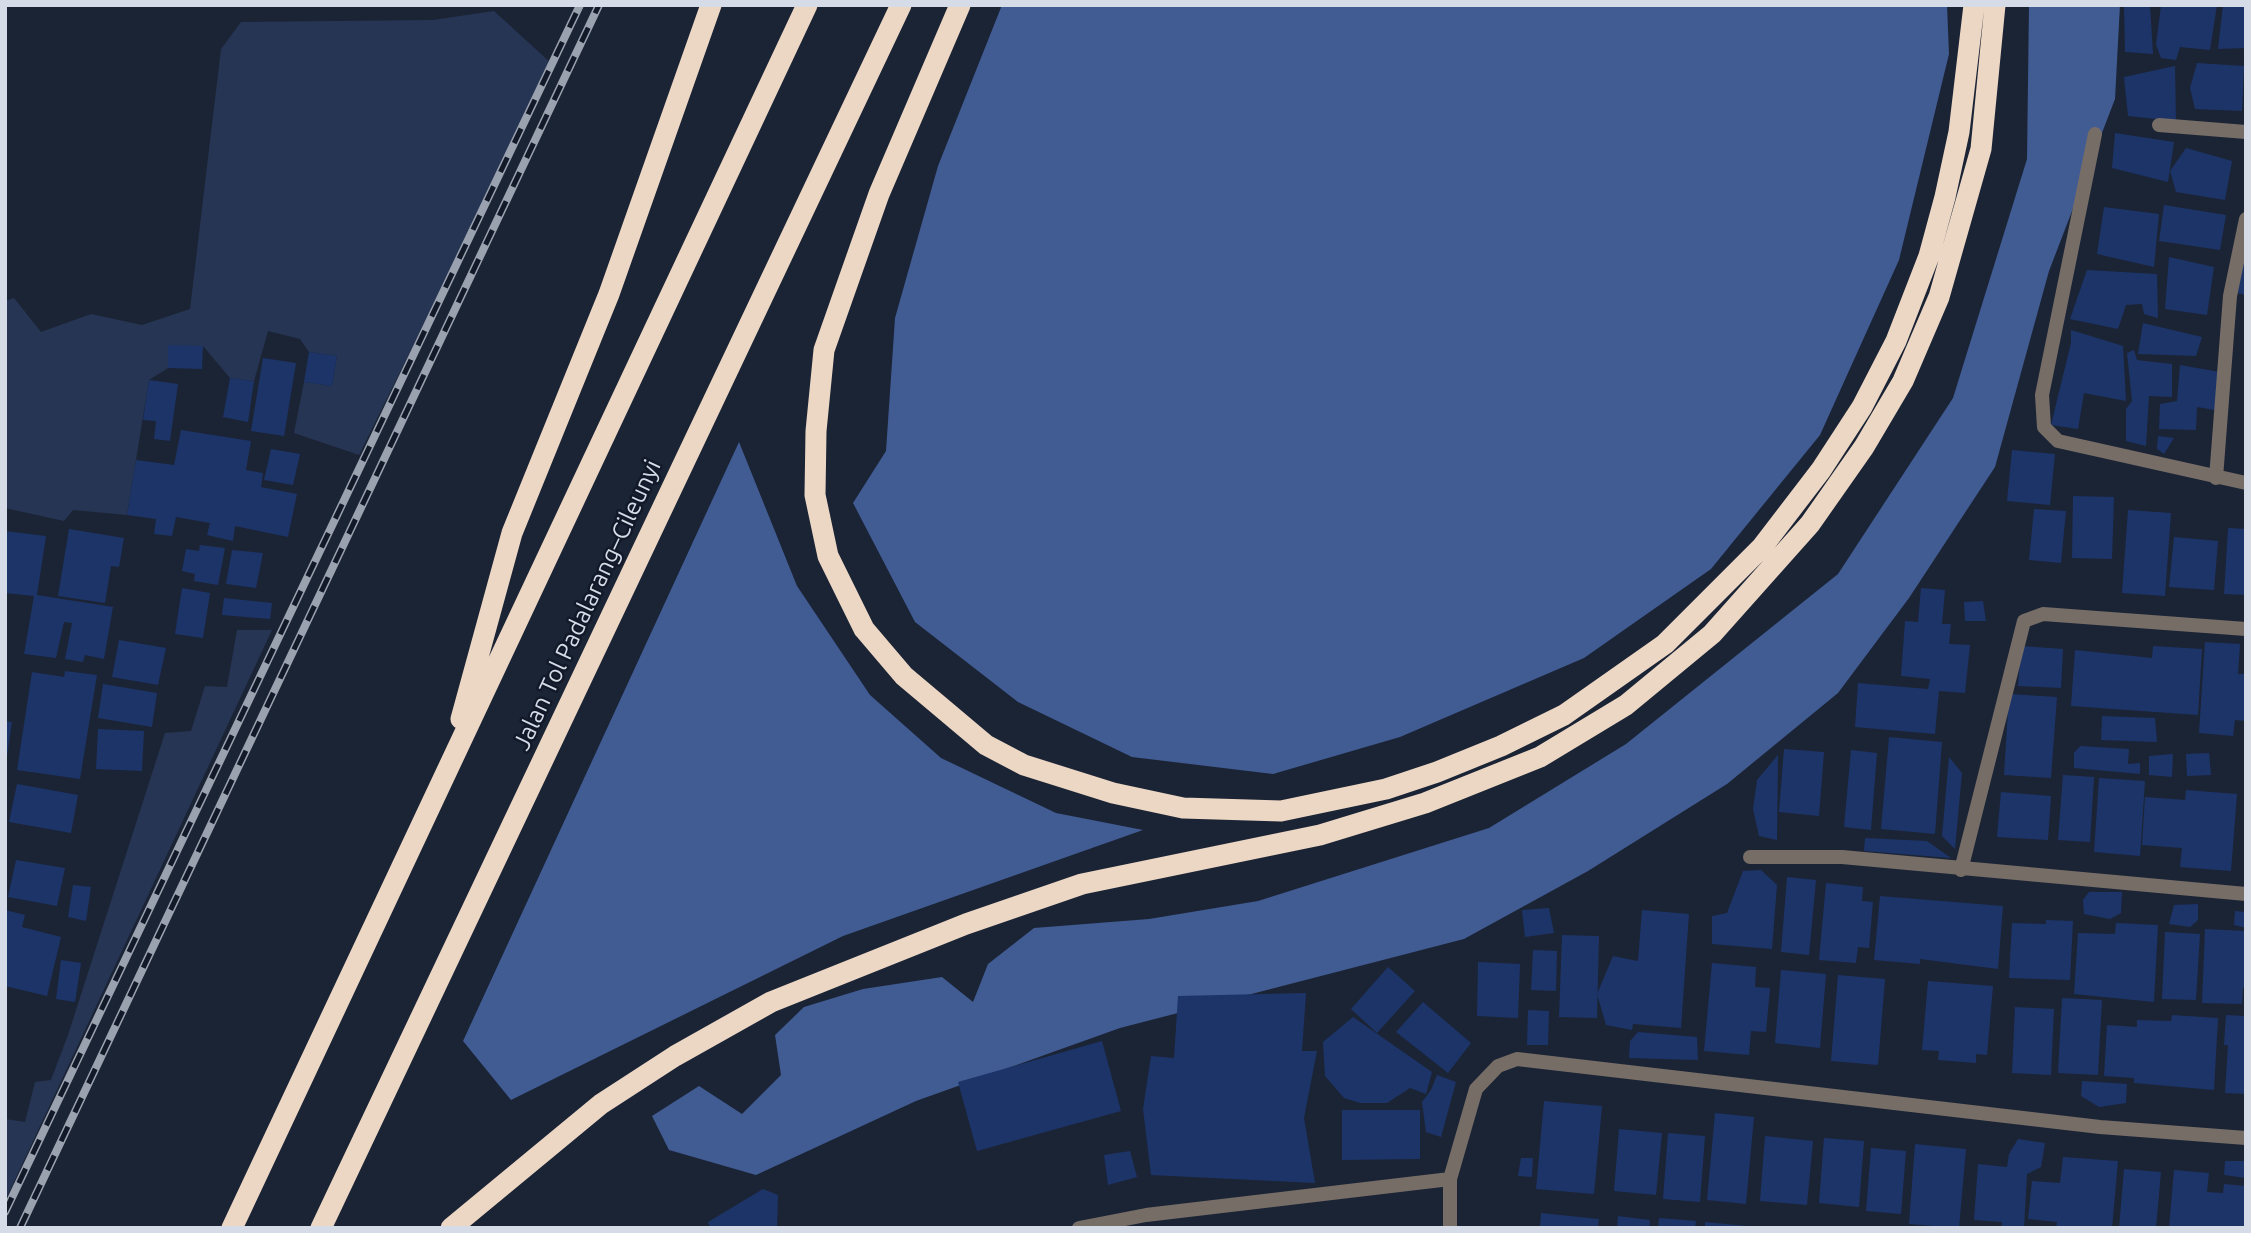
<!DOCTYPE html>
<html>
<head>
<meta charset="utf-8">
<style>
	body { margin:0 }
	#map { position:relative; width:2251px; height:1233px; overflow:hidden; background:#1b2435; font-family:Ubuntu,sans-serif }
	canvas { display:block }
	.frame { position:absolute; inset:0; border:7px solid #d5dbe7; pointer-events:none }
</style>
</head>
<body>
<div id="map">
<canvas width="2251" height="1233"></canvas>
<div class="frame"></div>
</div>
<script>
const c = document.querySelector('canvas').getContext('2d');
c.lineJoin = 'round';
function paint(path, color) {
  c.fillStyle = color;
  c.fill(path, 'evenodd');
}
function shape(rows) {
  const path = new Path2D();
  for (const r of rows) {
    path.moveTo(r[0], r[1]);
    for (let i = 2; i < r.length; i += 2) path.lineTo(r[i], r[i + 1]);
  }
  return path;
}
function strokePath(path, color, width, dash) {
  c.strokeStyle = color;
  c.lineWidth = width;
  c.lineCap = dash ? 'butt' : 'round';
  c.setLineDash(dash || []);
  c.stroke(path);
}
function drawText(font, color, halo, rows, align = 'center') {
  c.font = font + ' Ubuntu,sans-serif';
  c.lineWidth = 5;
  c.setLineDash([]);
  c.textBaseline = 'middle';
  c.strokeStyle = halo;
  c.fillStyle = color;
  for (const [text, x, y, turn = 0] of rows) {
    c.save();
    c.translate(x, y);
    c.rotate((+turn || 0) * Math.PI / 180);
    c.textAlign = isNaN(turn) ? turn : align;
    if (halo) c.strokeText(text, 0, 0);
    c.fillText(text, 0, 0);
    c.restore();
  }
}
const green = shape([
	[494,11,552,64,359,455,294,433,304,382,332,386,337,356,309,352,300,339,268,331,254,381,230,378,203,346,168,346,168,368,149,380,127,515,73,510,64,521,5,508,5,301,14,298,41,332,91,314,142,325,190,309,221,49,241,22,433,20],
	[237,630,272,630,5,1201,5,1119,25,1122,35,1082,51,1080,68,1035,165,733,191,731,205,686,227,687]
]);
const forest = shape([
	[1002,5,1947,5,1949,54,1899,260,1820,435,1711,569,1584,658,1400,737,1273,774,1132,757,1018,702,915,622,853,503,886,451,895,318,938,166],
	[2029,5,2120,5,2115,99,2049,271,1995,467,1909,598,1838,693,1727,784,1588,871,1464,939,1120,1028,916,1101,756,1175,669,1150,652,1116,699,1086,742,1114,781,1075,775,1035,804,1007,863,989,942,977,973,1002,988,964,1034,928,1149,919,1258,901,1489,828,1626,744,1838,574,1953,398,2027,159],
	[739,442,797,586,870,695,941,758,1056,813,1143,830,843,936,511,1100,463,1041]
]);
const building = shape([
	[2124,5,2150,5,2153,54,2125,52],
	[2161,5,2217,5,2210,50,2180,47,2176,60,2161,58,2156,45],
	[2223,5,2246,5,2246,48,2218,49],
	[2197,63,2244,66,2242,111,2195,109,2190,88],
	[2175,66,2176,121,2128,116,2124,77],
	[2115,133,2174,142,2168,182,2112,168],
	[2186,148,2232,161,2225,200,2176,192,2170,171],
	[2164,205,2226,215,2220,250,2159,241],
	[2104,207,2159,214,2154,267,2097,254],
	[2246,247,2246,295,2237,293],
	[2169,257,2214,267,2207,315,2165,309],
	[2087,270,2157,274,2158,318,2144,314,2142,304,2126,305,2118,329,2070,319],
	[2143,323,2202,337,2196,356,2138,354],
	[2071,330,2123,346,2126,401,2084,393,2078,429,2051,425,2071,343],
	[168,345,203,346,202,369,168,368],
	[2134,350,2137,360,2172,364,2172,397,2149,396,2146,446,2126,441,2126,409,2132,401,2127,353],
	[309,352,337,356,332,386,304,382],
	[263,358,296,363,284,436,251,431],
	[2180,365,2220,372,2220,411,2197,407,2196,430,2159,429,2160,404,2177,401],
	[230,378,254,381,248,422,223,417],
	[149,380,178,384,170,441,154,439,156,421,143,420],
	[181,430,251,441,246,470,263,473,261,487,297,494,288,537,235,526,233,541,207,535,210,523,176,517,172,536,154,534,156,519,127,515,136,460,174,465],
	[2158,436,2174,438,2164,454,2157,449],
	[271,449,300,454,293,485,264,480],
	[2012,450,2055,454,2050,505,2007,501],
	[2073,496,2114,497,2112,559,2072,558],
	[2034,509,2066,511,2061,563,2029,560],
	[2128,510,2171,513,2165,596,2122,593],
	[2228,528,2246,529,2246,595,2224,594],
	[69,529,124,538,119,567,111,566,105,603,58,596],
	[5,531,46,536,37,595,113,607,104,659,85,655,83,662,65,659,72,623,64,622,56,658,24,654,34,596,5,593],
	[2174,537,2218,541,2214,590,2169,587],
	[200,545,225,548,218,585,194,581,195,574,182,571,186,549,199,551],
	[232,550,263,553,256,588,226,584],
	[182,588,210,593,203,638,175,634],
	[1921,588,1945,590,1942,624,1951,624,1949,644,1970,645,1965,693,1939,691,1935,734,1855,727,1858,683,1928,689,1930,679,1901,676,1905,621,1918,622],
	[224,598,272,603,270,619,222,615],
	[1983,601,1986,621,1965,621,1964,602],
	[119,640,166,648,158,685,112,677],
	[2205,642,2240,644,2238,674,2246,674,2246,721,2235,720,2233,736,2199,733],
	[2021,646,2063,649,2061,688,2018,686],
	[2153,646,2202,649,2198,715,2071,706,2075,650,2152,658],
	[65,671,97,675,80,779,17,770,32,672,64,677],
	[103,684,157,693,152,727,98,718],
	[2009,694,2057,697,2051,778,2004,775],
	[2102,716,2155,718,2157,742,2101,740],
	[5,721,12,722,7,756,5,756],
	[98,729,144,731,142,771,96,769],
	[1889,737,1942,742,1935,834,1881,829],
	[2080,746,2129,749,2128,764,2140,763,2140,774,2074,768,2074,753],
	[1784,749,1824,752,1819,816,1779,812],
	[1851,750,1877,753,1871,830,1844,827],
	[2209,753,2211,775,2187,776,2186,754],
	[2173,754,2172,777,2149,775,2149,756],
	[1778,755,1777,840,1759,836,1753,809,1757,780],
	[1949,757,1962,773,1955,849,1942,836],
	[2063,775,2094,777,2090,842,2058,840],
	[2099,778,2145,781,2140,856,2094,852],
	[17,784,78,795,71,833,9,822],
	[2186,790,2237,794,2231,871,2180,867,2182,848,2142,845,2145,797,2185,800],
	[2001,792,2051,796,2048,840,1997,837],
	[1865,838,1927,841,1951,858,1864,851],
	[16,860,65,868,57,906,8,897],
	[1761,870,1777,885,1772,949,1712,944,1712,916,1727,913,1743,871],
	[1787,877,1816,880,1809,955,1781,952],
	[1826,883,1863,887,1862,901,1873,902,1869,948,1858,947,1856,963,1819,960],
	[73,885,91,887,86,921,68,917],
	[2089,892,2122,892,2121,913,2110,919,2084,914,2083,900],
	[1880,896,2003,906,1998,969,1920,959,1920,964,1874,960],
	[2198,904,2198,920,2190,927,2169,924,2174,905],
	[1549,908,1554,933,1525,937,1522,910],
	[5,910,25,915,22,927,61,937,47,996,5,986],
	[1642,910,1689,914,1681,1028,1633,1024,1632,1030,1606,1025,1597,994,1613,956,1638,961],
	[2235,911,2246,912,2246,928,2234,925],
	[2046,920,2073,921,2070,980,2009,978,2012,923,2046,924],
	[2116,923,2158,925,2154,1002,2074,994,2078,933,2115,934],
	[2205,929,2245,931,2246,988,2243,988,2242,1004,2202,1003],
	[2165,932,2200,934,2196,1000,2162,999],
	[1562,935,1599,936,1597,1018,1559,1017],
	[1533,950,1557,951,1556,991,1531,990],
	[61,960,81,963,75,1002,56,999],
	[1478,962,1520,964,1518,1018,1477,1016],
	[1712,963,1756,967,1755,987,1770,988,1766,1032,1751,1031,1749,1055,1704,1051],
	[1388,967,1415,991,1377,1033,1351,1009],
	[1781,970,1826,974,1820,1048,1775,1043],
	[1838,975,1885,979,1878,1065,1831,1061],
	[1928,981,1993,986,1987,1055,1976,1054,1976,1063,1938,1060,1939,1051,1922,1050],
	[1306,993,1302,1051,1317,1051,1304,1118,1315,1183,1151,1175,1143,1109,1151,1056,1174,1058,1178,996],
	[2062,998,2102,1000,2098,1075,2058,1073],
	[1423,1002,1471,1043,1448,1073,1396,1032],
	[2015,1007,2054,1009,2051,1075,2012,1073],
	[1528,1010,1549,1011,1548,1045,1527,1045],
	[2172,1015,2218,1018,2214,1090,2134,1083,2134,1078,2104,1076,2107,1025,2137,1027,2137,1020,2171,1021],
	[2226,1015,2246,1016,2246,1094,2225,1093,2228,1045,2224,1045],
	[1353,1017,1432,1072,1426,1094,1410,1088,1387,1103,1360,1103,1344,1098,1325,1076,1323,1042],
	[1638,1032,1697,1037,1698,1060,1629,1058,1630,1041],
	[1102,1041,1121,1111,977,1151,958,1082],
	[1437,1075,1456,1082,1441,1137,1426,1132,1422,1102,1431,1090],
	[2082,1081,2127,1084,2126,1103,2099,1107,2081,1096],
	[1544,1101,1602,1106,1594,1194,1536,1189],
	[1342,1110,1420,1110,1420,1159,1342,1160],
	[1715,1113,1754,1117,1746,1204,1707,1200],
	[1619,1129,1662,1133,1656,1195,1614,1191],
	[1668,1133,1705,1136,1700,1202,1663,1199],
	[1765,1136,1813,1141,1807,1205,1760,1201],
	[1824,1138,1864,1141,1859,1207,1819,1203],
	[2018,1139,2045,1143,2041,1167,2027,1174,2024,1228,2002,1228,2002,1222,1974,1220,1978,1164,2007,1167,2009,1154],
	[1915,1144,1966,1149,1959,1228,1909,1224],
	[1871,1148,1906,1151,1901,1214,1866,1211],
	[1130,1151,1137,1177,1108,1185,1104,1155],
	[2063,1157,2118,1161,2112,1228,2056,1228,2057,1222,2028,1219,2032,1181,2060,1183],
	[1521,1158,1533,1158,1532,1177,1518,1176],
	[2225,1161,2246,1161,2246,1178,2224,1175],
	[2124,1169,2161,1172,2156,1228,2119,1228],
	[2174,1170,2209,1173,2207,1192,2223,1193,2224,1184,2246,1186,2246,1228,2169,1228],
	[763,1189,778,1195,777,1228,710,1228,708,1222],
	[1541,1213,1599,1219,1598,1228,1540,1228],
	[1618,1216,1650,1220,1649,1228,1617,1228],
	[1659,1218,1696,1221,1695,1228,1658,1228],
	[1705,1222,1747,1226,1747,1228,1705,1228]
]);
const street = shape([
	[2159,125,2246,132],
	[2095,134,2042,395,2044,427,2058,441,2246,483],
	[2216,478,2230,296,2246,219],
	[1750,857,1842,857,2246,894],
	[1961,870,2024,621,2043,614,2246,629],
	[1450,1179,1476,1089,1498,1066,1517,1059,2100,1127,2246,1138],
	[1079,1228,1146,1215,1450,1179,1450,1228]
]);
const highway = shape([
	[960,5,879,194,824,350,816,431,815,495,828,556,864,629,904,676,986,745,1024,765,1113,793,1183,808,1281,811,1386,789,1437,772,1501,746,1564,715,1665,644,1762,547,1821,470,1862,407,1896,341,1929,256,1945,197,1959,132,1974,5],
	[461,719,512,533,609,294,711,5],
	[232,1228,807,5],
	[321,1228,901,5],
	[451,1228,601,1104,675,1056,771,1002,966,924,1082,884,1320,835,1425,803,1540,757,1626,705,1712,634,1810,524,1864,447,1903,381,1939,297,1981,149,1995,5]
]);
const rail = shape([
	[5,1212,580,5],
	[20,1228,599,5]
]);
const streetNames = [
	["Jalan Tol Padalarang–Cileunyi",587,605,-65]
];
paint(green, '#273554');
paint(forest, '#415b93');
paint(building, '#1d3468');
strokePath(street, '#766d67', 14);
strokePath(highway, '#ecd6c4', 21);
strokePath(rail, '#9ba2af', 8);
strokePath(rail, '#121a2a', 5, [16]);
drawText('24px', '#d5dbe7', '#121a2a', streetNames);
</script>
</body>
</html>
